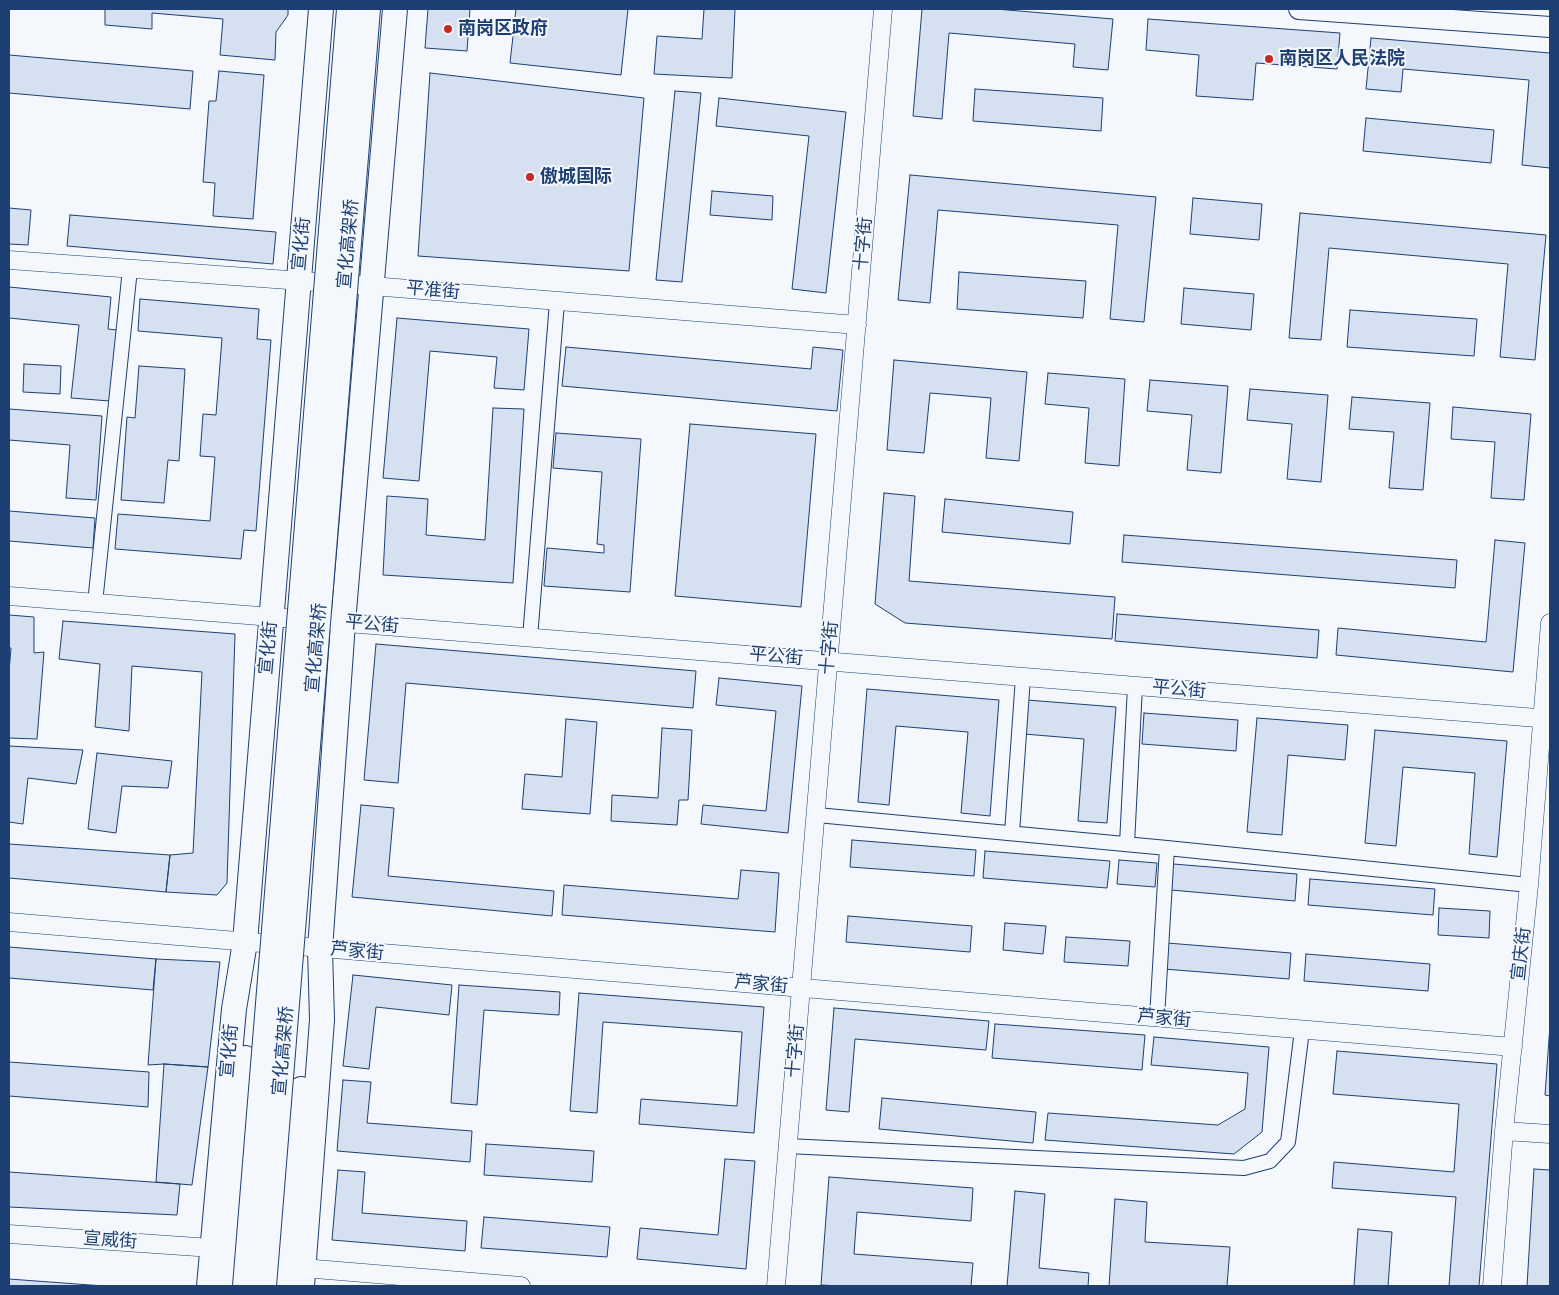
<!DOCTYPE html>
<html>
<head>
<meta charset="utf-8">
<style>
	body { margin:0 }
	#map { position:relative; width:1559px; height:1295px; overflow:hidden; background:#f4f7fb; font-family:"DM Sans",sans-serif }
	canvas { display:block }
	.frame { position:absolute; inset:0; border:10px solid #1d3f73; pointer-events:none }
</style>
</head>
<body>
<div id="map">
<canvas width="1559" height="1295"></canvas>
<div class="frame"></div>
</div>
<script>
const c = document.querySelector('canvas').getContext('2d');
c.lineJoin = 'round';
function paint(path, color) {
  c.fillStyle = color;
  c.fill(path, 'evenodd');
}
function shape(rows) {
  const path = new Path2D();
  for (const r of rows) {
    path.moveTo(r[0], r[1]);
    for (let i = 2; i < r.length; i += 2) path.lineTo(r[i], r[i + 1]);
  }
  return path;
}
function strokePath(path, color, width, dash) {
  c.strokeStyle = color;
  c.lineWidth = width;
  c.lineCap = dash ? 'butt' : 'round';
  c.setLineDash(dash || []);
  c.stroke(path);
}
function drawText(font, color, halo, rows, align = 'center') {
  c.font = font + ' "DM Sans","Noto Sans SC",sans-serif';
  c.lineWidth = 4;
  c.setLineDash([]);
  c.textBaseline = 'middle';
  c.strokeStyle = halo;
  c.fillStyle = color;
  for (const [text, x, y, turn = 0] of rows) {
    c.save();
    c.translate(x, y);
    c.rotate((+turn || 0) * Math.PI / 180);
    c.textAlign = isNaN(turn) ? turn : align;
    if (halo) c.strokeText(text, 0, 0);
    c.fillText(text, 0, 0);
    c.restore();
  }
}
const building = shape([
	[105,9,288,9,288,15,276,32,275,60,220,55,223,19,152,13,152,29,105,25,105,9],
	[428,9,470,9,467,51,425,48,428,9],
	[516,9,628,9,621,75,510,63,516,9],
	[704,9,735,9,732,78,654,74,657,36,702,39,704,9],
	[922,9,996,9,1113,19,1108,70,1073,67,1075,44,949,33,942,119,913,116,922,9],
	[1148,19,1340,33,1337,69,1256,63,1253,100,1196,96,1199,55,1146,50,1148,19],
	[1371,38,1550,53,1550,168,1522,165,1529,80,1403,69,1401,92,1366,89,1371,38],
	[9,55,193,71,190,109,9,93,9,55],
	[219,71,264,75,253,219,213,216,215,183,203,182,209,101,216,101,219,71],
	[430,73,644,98,629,271,418,256,430,73],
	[975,89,1103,98,1101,131,973,121,975,89],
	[675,91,701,93,682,282,656,280,675,91],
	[719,98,846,112,826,293,792,289,809,136,716,126,719,98],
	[1366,118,1494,130,1491,163,1363,151,1366,118],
	[910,175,1156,197,1144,322,1110,319,1118,225,938,210,930,303,898,300,910,175],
	[712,191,773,196,772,220,710,215,712,191],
	[1193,198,1262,204,1259,240,1190,234,1193,198],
	[9,208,31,210,28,245,9,244,9,208],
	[1300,213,1546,235,1535,360,1500,357,1508,264,1329,248,1321,340,1289,338,1300,213],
	[70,215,276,232,273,264,67,246,70,215],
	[959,272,1086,281,1083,318,957,309,959,272],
	[9,287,111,297,108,329,117,330,110,401,71,398,79,325,9,318,9,287],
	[1184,288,1254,294,1251,330,1181,324,1184,288],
	[140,299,259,309,257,339,271,340,256,531,244,530,241,559,115,549,118,514,210,521,215,457,200,456,203,414,216,415,222,338,138,331,140,299],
	[1350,310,1477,319,1474,356,1347,347,1350,310],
	[397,318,529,329,524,390,494,388,497,357,430,351,419,481,383,478,397,318],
	[566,347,811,369,813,347,843,350,837,411,562,386,566,347],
	[894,360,1027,372,1019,461,986,458,991,398,930,393,924,453,887,450,894,360],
	[24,364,61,366,60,394,23,392,24,364],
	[139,366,185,369,179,461,168,460,164,503,121,500,127,417,135,418,139,366],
	[1048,373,1125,379,1119,466,1085,463,1089,408,1045,404,1048,373],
	[1150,380,1228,386,1221,473,1187,470,1192,415,1147,411,1150,380],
	[1250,389,1328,395,1321,482,1287,479,1292,424,1247,420,1250,389],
	[1352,397,1430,403,1423,490,1389,488,1394,432,1349,429,1352,397],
	[1453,407,1531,414,1524,500,1491,498,1495,442,1451,439,1453,407],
	[493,408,524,409,513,583,383,575,387,496,428,499,426,535,485,540,493,408],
	[9,409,102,416,96,500,66,498,70,445,9,440,9,409],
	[690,424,816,434,801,607,675,596,690,424],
	[556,433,641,439,630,592,544,586,547,548,604,553,604,545,597,544,602,472,553,468,556,433],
	[884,493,915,496,909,581,1115,597,1112,639,905,623,875,604,884,493],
	[945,499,1073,512,1070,544,942,532,945,499],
	[9,511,95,518,93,548,9,541,9,511],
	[1124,535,1457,560,1455,588,1122,562,1124,535],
	[1495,540,1525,543,1513,672,1336,655,1338,628,1486,642,1495,540],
	[1117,614,1319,630,1317,658,1115,641,1117,614],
	[9,615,34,617,34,653,44,652,37,739,9,738,9,672,11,648,9,648,9,615],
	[63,621,235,634,227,883,217,895,166,892,170,855,193,853,202,672,132,666,129,731,95,727,100,664,59,659,63,621],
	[376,644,696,671,693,708,406,683,398,783,364,780,376,644],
	[719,678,802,686,788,833,701,824,703,805,766,811,776,711,716,705,719,678],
	[867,689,999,700,990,816,961,813,968,732,896,726,889,805,858,802,867,689],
	[1027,700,1116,707,1107,823,1078,821,1084,739,1024,734,1027,700],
	[1144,713,1238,720,1236,751,1142,744,1144,713],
	[1257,718,1348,725,1345,760,1288,755,1282,835,1247,832,1257,718],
	[566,719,597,722,590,814,522,809,525,774,562,777,566,719],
	[662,728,692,730,688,800,679,800,677,825,611,821,612,795,658,798,662,728],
	[1375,730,1507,741,1497,857,1469,854,1475,773,1403,767,1396,846,1365,843,1375,730],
	[9,746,83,750,76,784,28,778,23,824,9,822,9,746],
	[97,753,172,761,168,788,122,786,116,833,88,829,97,753],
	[361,805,394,808,388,876,554,891,552,916,352,897,361,805],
	[852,840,976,850,974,876,850,867,852,840],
	[9,844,170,855,166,892,9,878,9,844],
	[985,851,1110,861,1107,888,983,878,985,851],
	[1119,860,1157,863,1155,887,1117,884,1119,860],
	[1173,864,1297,874,1295,901,1171,890,1173,864],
	[741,870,779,873,775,932,562,915,564,885,738,899,741,870],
	[1310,879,1435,889,1433,915,1308,905,1310,879],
	[1439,908,1490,911,1489,938,1438,935,1439,908],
	[848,916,972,926,970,952,846,942,848,916],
	[1005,923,1046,926,1043,954,1003,950,1005,923],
	[1066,937,1130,941,1128,966,1064,962,1066,937],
	[1167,943,1291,953,1289,979,1164,969,1167,943],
	[9,947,156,959,153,990,9,978,9,947],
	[1306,954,1430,964,1428,991,1304,981,1306,954],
	[156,959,220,962,208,1067,164,1064,148,1065,156,959],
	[353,975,452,985,449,1015,376,1007,369,1069,343,1066,353,975],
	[459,985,560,992,559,1015,484,1010,477,1105,451,1103,459,985],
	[579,993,764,1007,754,1133,639,1124,641,1099,737,1106,742,1032,603,1022,597,1113,570,1111,579,993],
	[834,1008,989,1021,986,1050,855,1039,849,1112,826,1110,834,1008],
	[995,1024,1145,1035,1142,1070,992,1058,995,1024],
	[1550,1025,1550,1096,1545,1095,1550,1025],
	[1154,1037,1269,1047,1262,1132,1234,1154,1045,1140,1048,1113,1218,1125,1245,1109,1248,1073,1151,1065,1154,1037],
	[1337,1051,1497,1064,1479,1286,1449,1286,1456,1197,1332,1188,1334,1162,1454,1172,1459,1104,1333,1094,1337,1051],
	[9,1062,149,1072,148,1107,9,1096,9,1062],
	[164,1064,208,1067,192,1185,156,1182,164,1064],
	[343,1080,371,1082,367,1123,472,1131,470,1162,337,1151,343,1080],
	[882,1098,1036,1112,1033,1143,879,1129,882,1098],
	[486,1144,594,1151,592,1182,484,1175,486,1144],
	[725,1159,755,1161,746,1269,637,1259,640,1228,718,1235,725,1159],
	[1534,1169,1550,1170,1550,1286,1527,1286,1534,1169],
	[338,1170,365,1172,362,1213,467,1221,465,1251,332,1240,338,1170],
	[9,1172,180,1184,177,1215,9,1207,9,1172],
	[829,1177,973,1188,971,1221,857,1212,854,1254,973,1263,971,1286,839,1286,821,1285,829,1177],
	[1015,1191,1045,1194,1039,1268,1089,1273,1088,1286,1007,1286,1015,1191],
	[1115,1199,1147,1202,1145,1242,1230,1247,1227,1286,1109,1286,1115,1199],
	[484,1217,610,1227,607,1257,481,1248,484,1217],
	[1358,1229,1392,1232,1388,1286,1354,1286,1358,1229],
	[9,1279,104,1286,9,1286,9,1279]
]);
const minor = shape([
	[95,603,130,269],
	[530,638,557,302],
	[817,815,1167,848,1529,885],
	[1012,833,1023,677],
	[1127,844,1135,686],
	[1157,1018,1167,848],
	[787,1146,1244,1168,1270,1161,1288,1142,1302,1030]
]);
const tertiary = shape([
	[9,260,372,286,857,325],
	[9,596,1550,719],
	[9,922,1513,1047],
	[1504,1131,1550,1134],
	[9,1234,212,1248],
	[303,1268,521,1286],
	[776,1286,883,9],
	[1492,1286,1504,1131,1529,885,1550,623]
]);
const secondary = shape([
	[1299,9,1550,27]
]);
const trunk = shape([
	[209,1286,234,1009,245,942,321,9],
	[228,1286,242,1118,245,1058],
	[283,1286,301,1089],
	[302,1286,322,1020,320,949,343,623,395,9]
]);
const trunkBridge = shape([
	[245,1286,349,9],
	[264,1286,368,9]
]);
const markers = [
	[448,29,5,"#c62828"],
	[1269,59,5,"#c62828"],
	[530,177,5,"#c62828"]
];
const poiNames = [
	["南岗区政府",458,29],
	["南岗区人民法院",1279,59],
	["傲城国际",540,177]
];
const streetNames = [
	["宣化街",302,244,-85],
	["宣化高架桥",349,244,-85],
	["十字街",864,244,-85],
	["平准街",433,291,5],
	["平公街",372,625,5],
	["宣化街",269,648,-85],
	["宣化高架桥",317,648,-85],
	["十字街",830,648,-85],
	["平公街",776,657,5],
	["平公街",1179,690,5],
	["芦家街",357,952,5],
	["宣庆街",1522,954,-84],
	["芦家街",761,985,5],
	["芦家街",1164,1019,5],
	["宣化街",230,1051,-85],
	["宣化高架桥",284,1051,-85],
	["十字街",796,1051,-85],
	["宣威街",110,1241,4]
];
paint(building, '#d5e0f0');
strokePath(building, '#1d3f73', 1);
strokePath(minor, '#1d3f73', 16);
strokePath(tertiary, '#1d3f73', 19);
strokePath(secondary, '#1d3f73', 22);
strokePath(trunk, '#1d3f73', 26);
strokePath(minor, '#f4f7fb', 14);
strokePath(tertiary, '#f4f7fb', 18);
strokePath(secondary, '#f4f7fb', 20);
strokePath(trunk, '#f4f7fb', 24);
strokePath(trunkBridge, '#1d3f73', 26, []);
strokePath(trunkBridge, '#f4f7fb', 24);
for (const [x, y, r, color] of markers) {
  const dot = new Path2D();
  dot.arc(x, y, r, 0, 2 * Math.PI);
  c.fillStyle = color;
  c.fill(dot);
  strokePath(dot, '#f4f7fb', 2);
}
drawText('bold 18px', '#1d3f73', '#f4f7fb', poiNames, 'left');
drawText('18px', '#1d3f73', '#f4f7fb', streetNames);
</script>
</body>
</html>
